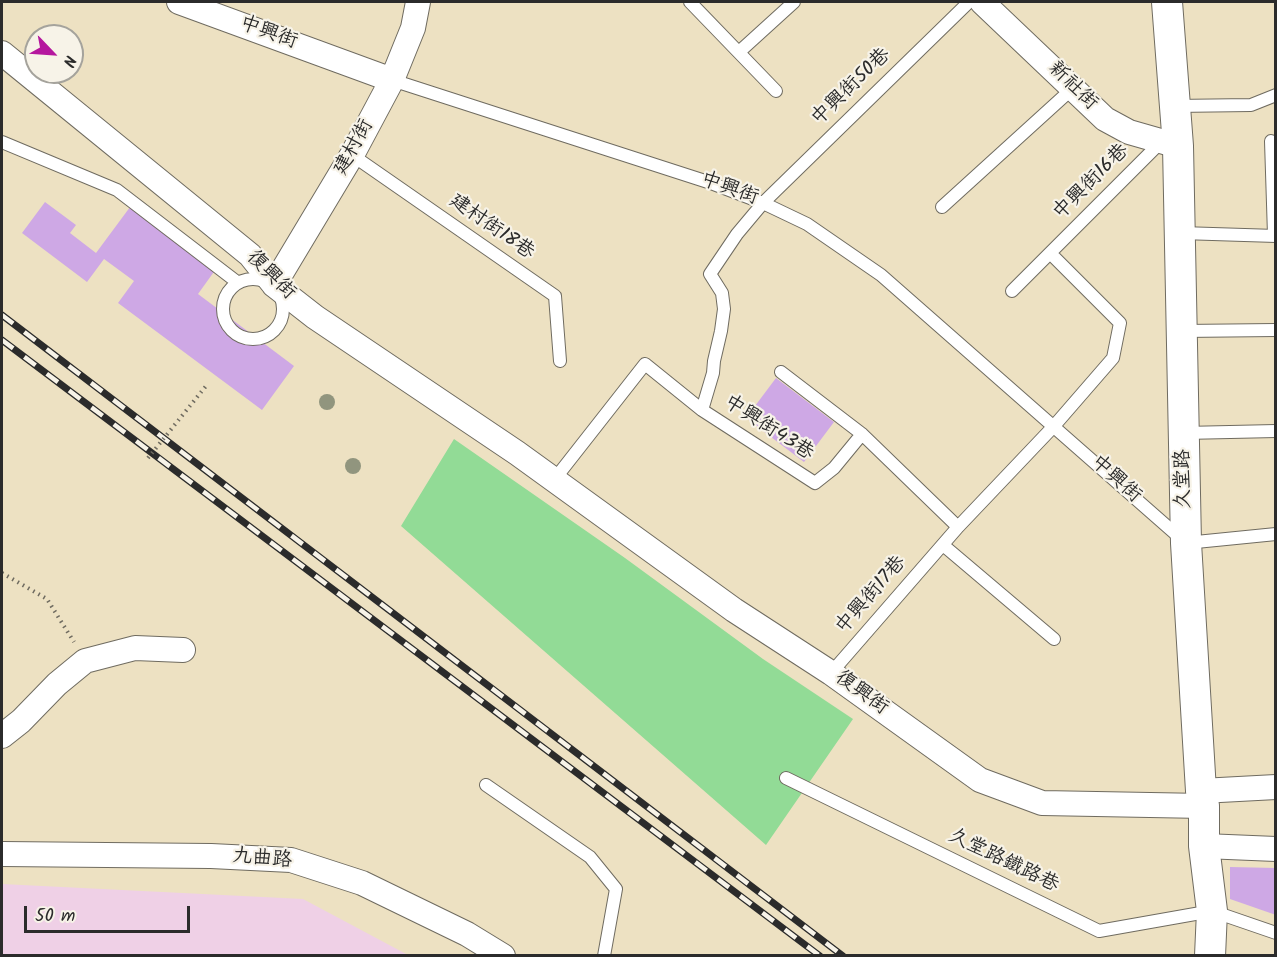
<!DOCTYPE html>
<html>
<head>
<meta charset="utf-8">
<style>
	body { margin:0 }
	#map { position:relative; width:1277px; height:957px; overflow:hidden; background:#ede1c2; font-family:Kalam,sans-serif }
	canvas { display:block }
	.frame { position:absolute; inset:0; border:3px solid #2b2b2b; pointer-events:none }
	.north { position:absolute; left:24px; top:24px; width:60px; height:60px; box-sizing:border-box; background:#f7f3e8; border:2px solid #a5a39c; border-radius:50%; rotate:115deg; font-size:16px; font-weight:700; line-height:24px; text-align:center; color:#2b2b2b }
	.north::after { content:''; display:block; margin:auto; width:21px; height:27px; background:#b5179e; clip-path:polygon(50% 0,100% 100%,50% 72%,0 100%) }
	.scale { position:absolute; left:24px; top:906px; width:166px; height:27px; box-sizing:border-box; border:3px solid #2b2b2b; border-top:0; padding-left:8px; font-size:18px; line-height:21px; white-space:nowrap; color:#2b2b2b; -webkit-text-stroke:4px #f7f3e8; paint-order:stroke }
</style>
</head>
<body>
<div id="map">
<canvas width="1277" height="957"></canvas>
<div class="frame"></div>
<div class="north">N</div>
<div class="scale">50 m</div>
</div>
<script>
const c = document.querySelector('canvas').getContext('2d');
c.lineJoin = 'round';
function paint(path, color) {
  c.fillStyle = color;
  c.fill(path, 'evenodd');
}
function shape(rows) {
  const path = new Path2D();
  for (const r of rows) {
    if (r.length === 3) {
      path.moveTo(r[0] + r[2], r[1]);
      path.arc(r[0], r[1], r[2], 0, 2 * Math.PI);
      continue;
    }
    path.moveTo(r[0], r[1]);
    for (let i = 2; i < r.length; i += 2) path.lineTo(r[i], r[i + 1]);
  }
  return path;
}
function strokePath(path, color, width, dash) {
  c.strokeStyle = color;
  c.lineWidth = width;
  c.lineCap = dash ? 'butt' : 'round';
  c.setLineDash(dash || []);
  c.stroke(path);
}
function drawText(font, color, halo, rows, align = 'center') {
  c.font = font + ' Kalam,"LXGW WenKai TC",sans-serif';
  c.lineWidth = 4.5;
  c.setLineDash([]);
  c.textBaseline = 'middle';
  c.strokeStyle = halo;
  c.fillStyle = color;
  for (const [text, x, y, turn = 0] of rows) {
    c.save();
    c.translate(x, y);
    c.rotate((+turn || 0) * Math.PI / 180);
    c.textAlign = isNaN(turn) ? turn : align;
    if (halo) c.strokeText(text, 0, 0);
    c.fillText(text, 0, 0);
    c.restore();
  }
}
const built = shape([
	[2,884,303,899,408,955,2,955]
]);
const green = shape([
	[454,439,625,558,763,659,853,719,766,845,401,526]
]);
const building = shape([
	[136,199,221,262,198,294,294,366,262,410,118,303,134,281,104,259,87,282,22,233,45,202,76,225,70,233,96,253],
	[776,378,834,422,804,462,746,418],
	[1230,867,1276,868,1276,915,1230,899]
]);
const path = shape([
	[2,573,47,599,74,642]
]);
const service = shape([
	[690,2,776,91],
	[739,52,794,2],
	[392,80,708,182,763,203,807,224,881,275,1186,543,1276,534],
	[1174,106,1251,105,1276,95],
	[1271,141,1274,235],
	[2,142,117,190,237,282],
	[352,155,555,296,560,361],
	[942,207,1073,88],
	[1181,233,1276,236],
	[253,309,30],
	[1012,291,1162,141],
	[1182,331,1276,330],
	[781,372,862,434,958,527],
	[702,410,713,373,714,361,721,331,724,309,722,293,710,274,737,234,763,203,969,2],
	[1184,433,1276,431],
	[554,480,645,364,702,410,815,483,834,468,862,434],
	[943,545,1054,639],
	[831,673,958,527,1054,426,1113,358,1120,323,1050,253],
	[786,778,1099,931,1212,911,1276,933],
	[486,785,590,857,616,889,604,956]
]);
const minor = shape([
	[179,2,392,80],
	[982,2,1105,119,1129,132,1178,146],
	[2,53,250,255,274,285,315,317,517,453,734,610,831,673,980,780,1042,803,1204,806],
	[274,285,352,155,392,80,413,28,418,2],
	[2,736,21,721,57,684,85,661,135,648,183,650],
	[1201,791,1276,787],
	[1204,846,1276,849],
	[2,854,211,856,291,860,362,883,467,934,503,956]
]);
const tertiary = shape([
	[1167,2,1178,146,1186,543,1201,791,1204,806,1204,846,1212,911,1210,956]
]);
const rail = shape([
	[2,315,843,956],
	[2,340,820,956]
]);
const pathBridge = shape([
	[148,458,206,386]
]);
const trees = [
	[327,402],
	[353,466]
];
const streetNames = [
	["中興街",268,34,20],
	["新社街",1072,87,44],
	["中興街50巷",852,88,-44],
	["建村街",355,148,-61],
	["中興街16巷",1092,183,-45],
	["中興街",729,190,20],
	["建村街18巷",491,228,35],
	["復興街",270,276,45],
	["中興街43巷",768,429,33],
	["久堂路",1185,479,-91],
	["中興街",1115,480,42],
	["中興街17巷",872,596,-49],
	["復興街",861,694,36],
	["九曲路",262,860,5],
	["久堂路鐵路巷",1003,862,26]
];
paint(built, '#efd0e6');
paint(green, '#92db96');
paint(building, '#cea8e5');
strokePath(service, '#6f6b60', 14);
strokePath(minor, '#6f6b60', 26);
strokePath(tertiary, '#6f6b60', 32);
strokePath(path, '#6f6b60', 4, [1.5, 4.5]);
strokePath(service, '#fff', 12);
strokePath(minor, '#fff', 24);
strokePath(tertiary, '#fff', 30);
strokePath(rail, '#2b2b2b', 7);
strokePath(rail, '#f7f3e8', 4.5, [14]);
strokePath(pathBridge, '#6f6b60', 4, [1.5, 4.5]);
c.fillStyle = '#91957e';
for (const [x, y] of trees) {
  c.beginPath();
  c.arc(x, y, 8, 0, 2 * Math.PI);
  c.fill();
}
drawText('20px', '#2b2b2b', '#f7f3e8', streetNames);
</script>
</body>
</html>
